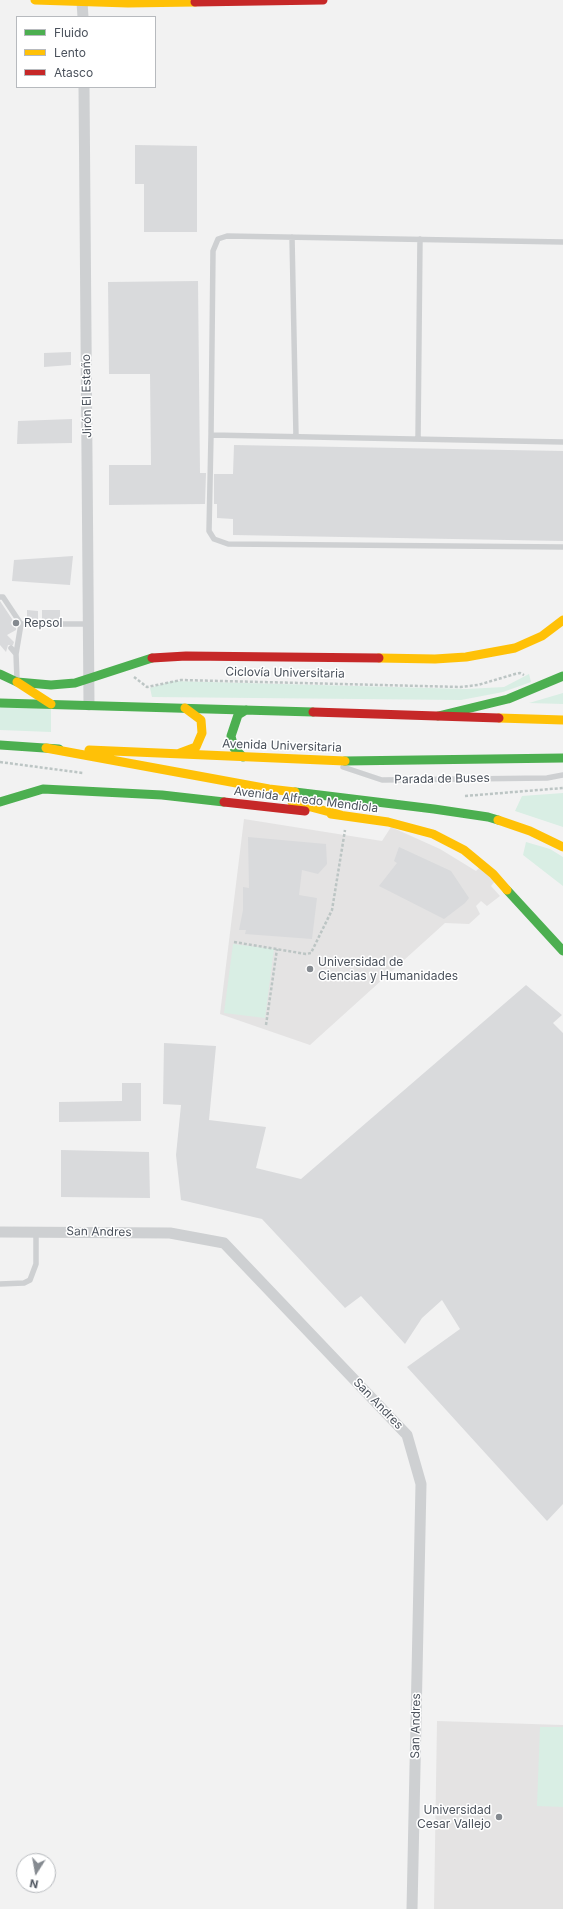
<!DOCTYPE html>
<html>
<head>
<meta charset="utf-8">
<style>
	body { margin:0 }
	#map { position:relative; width:563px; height:1909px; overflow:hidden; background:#f2f2f2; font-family:Inter,sans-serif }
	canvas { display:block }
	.legend { position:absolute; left:16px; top:16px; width:140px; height:72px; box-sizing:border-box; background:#fff; border:1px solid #b7babe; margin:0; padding:5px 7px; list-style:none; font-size:12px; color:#4b525c }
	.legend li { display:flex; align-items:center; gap:8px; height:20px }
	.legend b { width:20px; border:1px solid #b7babe }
	.north { position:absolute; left:16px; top:1853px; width:40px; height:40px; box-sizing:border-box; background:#fff; border:1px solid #b7babe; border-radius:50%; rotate:191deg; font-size:11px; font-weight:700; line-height:16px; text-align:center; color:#4b525c }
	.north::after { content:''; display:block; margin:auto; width:14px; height:18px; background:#858a90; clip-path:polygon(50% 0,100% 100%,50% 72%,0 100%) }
</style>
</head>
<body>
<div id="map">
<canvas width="563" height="1909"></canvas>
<ul class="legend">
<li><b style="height:5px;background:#4caf50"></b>Fluido</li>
<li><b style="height:5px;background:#ffc107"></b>Lento</li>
<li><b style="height:5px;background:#c62828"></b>Atasco</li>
</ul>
<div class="north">N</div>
</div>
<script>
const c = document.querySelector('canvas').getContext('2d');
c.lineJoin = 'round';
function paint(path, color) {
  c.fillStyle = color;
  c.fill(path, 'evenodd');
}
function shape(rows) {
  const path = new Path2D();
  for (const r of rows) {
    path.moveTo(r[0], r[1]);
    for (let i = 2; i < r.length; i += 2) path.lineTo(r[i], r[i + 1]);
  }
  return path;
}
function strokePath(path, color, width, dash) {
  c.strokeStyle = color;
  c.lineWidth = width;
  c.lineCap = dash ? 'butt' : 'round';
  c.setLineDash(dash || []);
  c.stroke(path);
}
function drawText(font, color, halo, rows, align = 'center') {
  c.font = font + ' Inter,sans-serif';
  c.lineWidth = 3;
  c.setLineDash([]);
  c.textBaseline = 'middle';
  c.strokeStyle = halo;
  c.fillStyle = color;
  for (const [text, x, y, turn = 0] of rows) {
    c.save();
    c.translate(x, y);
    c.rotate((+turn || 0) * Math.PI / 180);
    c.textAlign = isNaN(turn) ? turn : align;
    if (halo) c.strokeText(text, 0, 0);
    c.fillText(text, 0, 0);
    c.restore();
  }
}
const education = shape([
	[244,819,382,841,391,827,440,849,476,871,481,866,496,880,491,886,500,896,487,906,481,901,476,906,480,914,469,924,445,923,310,1045,220,1014],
	[437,1721,563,1725,563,1909,434,1909]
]);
const green = shape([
	[529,674,531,682,503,692,461,700,152,697,150,688,172,681,466,689,504,687],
	[563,693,563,704,529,703],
	[0,706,51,709,51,732,0,730],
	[563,793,563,827,515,811,522,796],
	[526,842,550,849,563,857,563,886,523,855],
	[233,944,274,949,265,1018,224,1013],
	[540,1727,563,1727,563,1807,537,1806]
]);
const building = shape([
	[135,145,197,146,197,232,144,232,144,184,135,184],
	[198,281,200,473,206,473,205,504,109,505,109,465,151,465,150,374,109,374,108,282],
	[71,352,71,365,44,367,44,353],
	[72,419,72,443,17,444,18,421],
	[234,445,563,451,563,541,233,535,233,519,217,518,217,504,214,504,214,474,233,474],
	[73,556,70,585,12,581,14,560],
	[0,601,16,625,16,630,7,635,14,642,13,645,8,645,6,652,0,645],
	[27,610,38,611,38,620,27,620],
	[42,610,60,610,60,620,42,620],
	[248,837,326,844,327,864,318,874,302,870,299,895,317,898,312,939,245,934,246,930,239,930,243,910,243,887,249,888],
	[399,847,451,871,469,898,465,903,444,919,379,886,397,863,394,861],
	[526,985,562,1015,553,1023,563,1033,563,1504,547,1521,407,1367,460,1329,442,1300,422,1318,405,1344,361,1296,345,1308,262,1219,181,1200,176,1155,181,1105,163,1104,164,1043,216,1046,209,1120,266,1127,256,1168,301,1179],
	[122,1083,141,1083,141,1121,59,1122,59,1102,122,1101],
	[61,1150,149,1152,150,1198,61,1197]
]);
const path = shape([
	[134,677,147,687,181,680,460,687,478,685,515,674,520,673,524,675],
	[0,762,83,773],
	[465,796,563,788],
	[234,942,306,954,311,953,332,910,345,830],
	[266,1025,277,949]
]);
const lane = shape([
	[292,237,296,436],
	[211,435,213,251,218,239,227,236,563,242],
	[418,439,420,239],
	[563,442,211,435,209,531,214,539,228,544,563,547],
	[0,597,3,597,21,624,16,654],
	[21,624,89,624],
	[11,648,16,654,17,680],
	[343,767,382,780,547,778,563,775],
	[0,1284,24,1283,30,1280,36,1264,36,1231]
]);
const street = shape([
	[82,2,83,17],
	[84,87,89,705],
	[0,1232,170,1233,224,1243,407,1435,421,1484,412,1909]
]);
const fast = shape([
	[0,674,17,682,51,685,75,683,152,658],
	[0,703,313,712],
	[438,716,508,699,563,676],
	[0,745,59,749],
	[243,757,234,748,231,736,238,715,246,710],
	[345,761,563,758],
	[295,792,434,809,488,817,498,820],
	[0,802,43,789,162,795,224,802],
	[507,890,563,951]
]);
const slow = shape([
	[35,0,128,3,195,2],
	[379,658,435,659,466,657,515,648,542,636,563,620],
	[17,682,51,704],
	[499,718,563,720],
	[46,748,269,789,295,792],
	[89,750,345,761],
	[180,753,196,747,202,733,201,720,185,708],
	[292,802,341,815],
	[331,814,388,822,433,834,464,850,493,874,507,890],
	[498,820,530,831,563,847]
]);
const jam = shape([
	[195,2,323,0],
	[152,658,186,656,379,658],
	[313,712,499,718],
	[224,802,305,811]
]);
const markers = [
	[16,623,4,"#858a90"],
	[310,969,4,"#858a90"],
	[499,1817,4,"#858a90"]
];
const streetNames = [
	["Jirón El Estaño",87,396,-91],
	["Ciclovía Universitaria",285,673,1],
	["Avenida Universitaria",282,746,2],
	["Parada de Buses",442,779,-1],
	["Avenida Alfredo Mendiola",306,800,7],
	["San Andres",99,1232,1],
	["San Andres",378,1404,46],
	["San Andres",416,1726,-89]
];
const poiNames = [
	["Repsol",24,623],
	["Universidad de",318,962],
	["Ciencias y Humanidades",318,976],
	["Universidad",491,1810,"right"],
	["Cesar Vallejo",491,1824,"right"]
];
paint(education, '#e4e3e3');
paint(green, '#d9eee4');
paint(building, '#d9dadc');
strokePath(path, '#bcc5c4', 2.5, [3, 2]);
strokePath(lane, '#ced0d2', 5.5);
strokePath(street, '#ced0d2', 11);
strokePath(fast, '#4caf50', 9);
strokePath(slow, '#ffc107', 9);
strokePath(jam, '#c62828', 9);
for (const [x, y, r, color] of markers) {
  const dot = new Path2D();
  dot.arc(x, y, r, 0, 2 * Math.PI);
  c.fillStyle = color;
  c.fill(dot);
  strokePath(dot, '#fff', 1.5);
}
drawText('12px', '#4b525c', '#fff', streetNames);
drawText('12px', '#4b525c', '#fff', poiNames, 'left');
</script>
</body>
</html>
